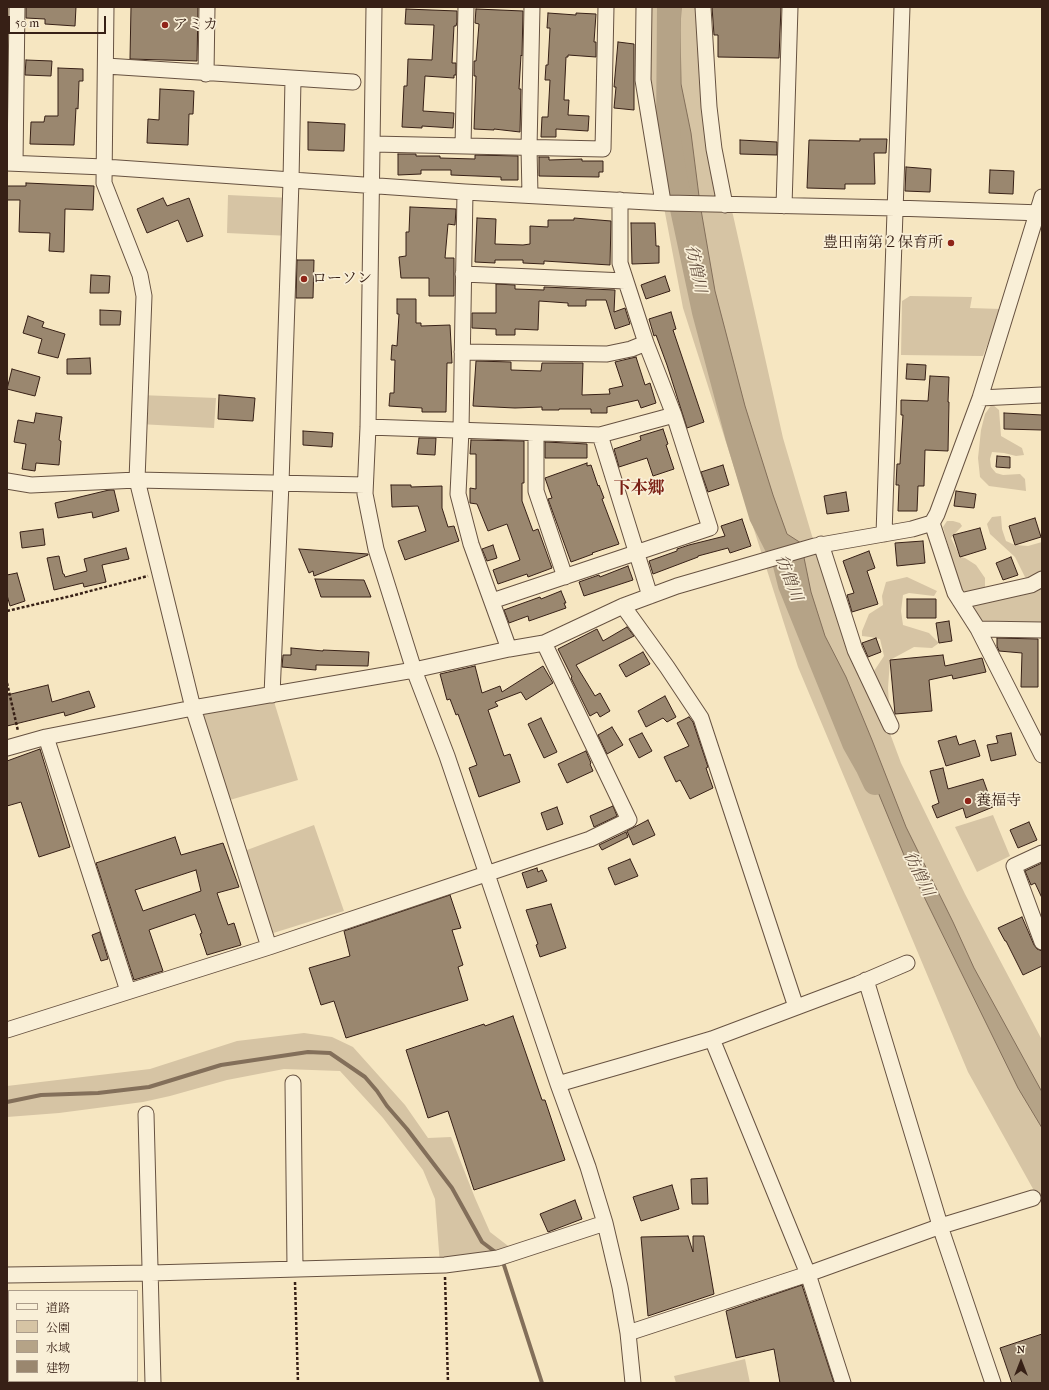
<!DOCTYPE html>
<html>
<head>
<meta charset="utf-8">
<style>
	body { margin:0 }
	#map { position:relative; width:1049px; height:1390px; overflow:hidden; background:#f6e6c1; font-family:"IM FELL French Canon","Noto Serif JP",serif }
	canvas { display:block }
	.frame { position:absolute; inset:0; border:8px solid #372016; pointer-events:none }
	.legend { position:absolute; left:8px; top:1290px; width:130px; height:92px; box-sizing:border-box; background:#f9efd7; border:1px solid #ab9c8a; margin:0; padding:5px 7px; list-style:none; font-size:12px; color:#372016 }
	.legend li { display:flex; align-items:center; gap:8px; height:20px }
	.legend b { width:20px; border:1px solid #ab9c8a }
	.north { position:absolute; left:1001px; top:1342px; width:40px; height:40px; -webkit-text-stroke:3px #f9efd7; paint-order:stroke; rotate:0deg; font-size:11px; font-weight:700; line-height:16px; text-align:center; color:#372016 }
	.north::after { content:''; display:block; margin:auto; width:14px; height:18px; background:#372016; clip-path:polygon(50% 0,100% 100%,50% 72%,0 100%) }
	.scale { position:absolute; left:8px; top:16px; width:98px; height:18px; box-sizing:border-box; border:2px solid #372016; border-top:0; padding-left:5px; font-size:12px; line-height:14px; white-space:nowrap; color:#372016; -webkit-text-stroke:3px #f9efd7; paint-order:stroke }
</style>
</head>
<body>
<div id="map">
<canvas width="1049" height="1390"></canvas>
<div class="frame"></div>
<ul class="legend">
<li><b style="height:5px;background:#f9efd7"></b>道路</li>
<li><b style="height:11px;background:#d6c4a4"></b>公園</li>
<li><b style="height:11px;background:#b5a387"></b>水域</li>
<li><b style="height:11px;background:#9a876f"></b>建物</li>
</ul>
<div class="north">N</div>
<div class="scale">50 m</div>
</div>
<script>
const c = document.querySelector('canvas').getContext('2d');
c.lineJoin = 'round';
function paint(path, color) {
  c.fillStyle = color;
  c.fill(path, 'evenodd');
}
function shape(rows) {
  const path = new Path2D();
  for (const r of rows) {
    path.moveTo(r[0], r[1]);
    for (let i = 2; i < r.length; i += 2) path.lineTo(r[i], r[i + 1]);
  }
  return path;
}
function strokePath(path, color, width, dash) {
  c.strokeStyle = color;
  c.lineWidth = width;
  c.lineCap = dash ? 'butt' : 'round';
  c.setLineDash(dash || []);
  c.stroke(path);
}
function drawText(font, color, halo, rows, align = 'center') {
  c.font = font + ' "IM FELL French Canon","Noto Serif JP",serif';
  c.lineWidth = 3.5;
  c.setLineDash([]);
  c.textBaseline = 'middle';
  c.strokeStyle = halo;
  c.fillStyle = color;
  for (const [text, x, y, turn = 0] of rows) {
    c.save();
    c.translate(x, y);
    c.rotate((+turn || 0) * Math.PI / 180);
    c.textAlign = isNaN(turn) ? turn : align;
    if (halo) c.strokeText(text, 0, 0);
    c.fillText(text, 0, 0);
    c.restore();
  }
}
const green = shape([
	[644,7,704,7,714,149,733,215,783,438,815,546,876,696,901,763,965,894,1042,1040,1042,1205,968,1072,798,667,683,308,662,197,643,80],
	[228,195,291,198,290,236,227,233],
	[910,296,972,297,970,308,1001,309,983,356,901,355,902,301],
	[140,395,216,398,214,428,139,424],
	[992,404,999,410,1001,436,1022,448,1024,455,1016,456,1004,453,992,452,990,459,991,467,996,473,1003,475,1020,474,1025,479,1026,491,989,486,980,477,978,458,981,430,985,414],
	[1001,516,1002,529,1006,541,1015,545,1028,546,1042,542,1042,574,1030,580,1025,577,1015,557,990,534,987,524,992,517],
	[947,521,953,521,960,523,962,526,951,538,960,557,965,558,976,565,985,578,985,588,1042,579,1042,630,978,629,963,600,983,595,961,591,943,527],
	[907,577,937,591,934,596,909,593,903,595,901,611,903,625,929,633,939,643,932,648,914,647,890,660,888,688,889,704,885,701,875,684,874,671,884,656,880,639,870,637,862,636,862,631,869,614,883,605,882,596,886,582],
	[272,695,298,780,223,802,193,708],
	[993,815,1010,856,977,872,955,827],
	[314,825,344,911,270,934,239,853],
	[304,1033,332,1037,353,1047,405,1105,428,1138,451,1137,475,1198,490,1232,516,1252,440,1265,435,1199,423,1170,383,1118,340,1071,284,1069,227,1080,170,1096,143,1102,59,1113,7,1117,7,1086,150,1069,237,1041],
	[745,1359,750,1383,676,1383,674,1376]
]);
const water = shape([
	[661,7,681,7,680,30,681,84,691,133,700,204,715,291,745,406,773,495,787,534,801,543,811,592,825,636,846,677,872,740,906,827,953,922,974,968,1042,1092,1042,1128,1018,1088,906,860,873,780,850,734,803,616,781,556,765,524,733,422,718,367,696,277,677,183,661,7]
]);
const stream = shape([
	[7,1102,41,1095,98,1093,149,1087,221,1065,308,1052,330,1053,365,1077,377,1091,387,1106,407,1129,452,1188,482,1242,498,1254],
	[502,1259,542,1383]
]);
const river = shape([
	[669,7,668,134,675,176,704,312,737,436,761,516,784,561,790,585,854,743,867,766,875,783]
]);
const building = shape([
	[26,7,76,7,75,26,45,24,45,19,26,18,26,7],
	[131,7,198,7,197,61,130,59,131,7],
	[712,7,781,7,779,58,718,57,718,35,714,35,712,7],
	[406,9,457,11,457,22,456,26,454,26,452,63,456,63,456,75,454,75,454,78,425,76,423,111,454,113,453,128,422,126,422,128,402,127,404,86,407,86,408,59,432,60,434,25,405,24,406,9],
	[476,9,523,11,522,56,521,55,519,89,521,89,520,132,494,129,494,130,474,129,476,76,474,76,474,61,476,61,479,24,475,23,476,9],
	[548,13,576,15,576,13,596,14,594,42,596,42,596,57,568,55,568,57,566,57,564,100,569,100,568,115,589,116,588,131,556,129,556,137,541,137,542,117,548,117,550,80,545,80,546,65,548,65,550,28,547,28,548,13],
	[618,42,634,44,634,110,614,108,616,87,614,87,618,42],
	[26,60,52,61,51,76,25,75,26,60],
	[58,68,83,69,83,81,79,81,78,109,76,108,74,145,30,144,31,122,44,122,45,116,58,116,58,68],
	[160,89,194,91,193,114,189,114,188,145,147,143,148,119,159,120,160,89],
	[308,122,345,124,344,151,308,150,308,122],
	[860,139,887,139,886,153,874,153,875,184,845,184,845,189,807,188,809,140,860,141,860,139],
	[740,140,777,142,777,155,740,154,740,140],
	[398,154,416,154,416,156,440,156,440,158,475,159,475,155,518,156,518,180,501,180,501,177,451,175,451,170,421,170,421,174,398,175,398,154],
	[539,157,549,157,549,160,582,159,582,161,603,161,603,172,599,172,599,177,539,176,539,157],
	[906,167,931,169,930,192,905,191,906,167],
	[990,170,1014,171,1013,194,989,193,990,170],
	[26,183,94,186,93,210,65,209,64,252,49,251,50,233,19,232,20,200,7,200,7,186,26,186,26,183],
	[163,198,167,206,189,198,203,236,187,242,178,220,147,233,137,209,163,198],
	[410,207,456,209,455,225,448,224,445,258,454,258,454,296,429,296,429,278,401,278,399,257,406,256,406,232,409,232,410,207],
	[477,218,496,219,495,244,523,245,530,244,530,226,548,227,548,220,574,220,574,218,611,221,610,265,544,261,544,264,523,263,523,260,495,260,495,263,475,262,477,218],
	[631,223,655,223,656,246,659,246,659,263,632,264,631,223],
	[297,260,314,260,313,298,296,298,297,260],
	[91,275,110,276,109,293,90,293,91,275],
	[665,276,670,291,646,299,641,285,665,276],
	[496,284,515,285,515,289,544,290,544,287,615,290,614,312,625,308,630,324,615,329,606,300,586,300,586,306,568,306,568,303,539,301,538,330,515,329,515,335,496,335,496,329,472,328,472,313,496,313,496,284],
	[397,299,416,299,416,323,421,323,421,326,450,325,452,363,447,363,446,412,422,412,422,408,389,406,390,393,394,393,395,360,391,360,392,345,397,346,399,314,397,314,397,299],
	[100,310,121,311,120,325,100,325,100,310],
	[671,312,676,329,673,330,704,422,687,428,667,365,656,335,654,336,649,319,671,312],
	[28,316,44,322,42,327,65,334,58,358,38,353,42,339,23,333,28,316],
	[636,357,645,385,650,383,656,403,641,408,638,400,607,407,607,413,591,413,591,409,559,409,559,410,542,410,542,407,515,408,473,406,476,361,511,362,511,370,541,371,542,363,583,363,582,395,610,394,609,389,623,386,615,362,636,357],
	[90,358,91,374,67,374,67,359,90,358],
	[907,364,926,365,925,380,906,379,907,364],
	[12,369,40,377,35,396,7,389,12,369],
	[930,376,949,377,948,402,949,402,948,451,925,450,924,486,918,486,917,511,898,511,899,485,896,485,897,464,900,464,903,415,901,415,901,400,928,401,930,376],
	[219,395,255,398,253,421,218,419,219,395],
	[36,413,62,417,59,440,61,441,59,465,36,463,35,471,22,469,26,444,14,442,18,420,34,423,36,413],
	[1004,413,1042,415,1042,430,1004,429,1004,413],
	[663,429,668,444,666,445,674,469,653,476,647,458,619,467,614,449,641,440,640,436,663,429],
	[303,431,333,433,332,447,303,445,303,431],
	[419,438,436,438,435,455,417,454,419,438],
	[471,440,524,441,524,483,522,483,522,501,533,531,538,529,552,568,528,577,527,574,498,584,493,570,520,560,507,524,488,531,477,504,470,503,470,488,476,489,476,454,470,454,471,440],
	[545,442,587,444,587,458,545,458,545,442],
	[997,456,1010,457,1010,468,996,467,997,456],
	[587,463,587,466,591,465,598,486,599,485,604,498,602,499,619,544,592,553,593,554,571,562,548,499,552,498,545,478,587,463],
	[723,465,729,485,708,492,701,472,723,465],
	[391,485,411,485,411,487,442,486,442,508,448,527,454,526,459,541,405,560,398,541,426,531,418,506,392,507,391,485],
	[109,490,114,490,119,511,93,518,92,512,58,518,55,503,109,490],
	[956,491,976,494,974,508,954,506,956,491],
	[846,492,849,511,827,514,824,496,846,492],
	[1035,518,1041,537,1015,545,1009,526,1035,518],
	[742,519,751,546,730,553,728,548,698,556,698,557,653,574,649,561,677,551,677,549,689,545,725,536,721,526,742,519],
	[980,528,986,549,960,557,953,535,980,528],
	[43,529,45,545,22,548,20,532,43,529],
	[923,541,925,563,897,566,895,543,923,541],
	[493,545,497,558,487,561,482,549,493,545],
	[126,548,129,559,102,565,106,582,84,587,83,583,54,590,47,558,59,556,63,574,64,574,65,577,87,571,84,559,126,548],
	[299,549,368,554,368,555,314,576,313,571,309,573,299,549],
	[869,551,875,568,867,571,878,604,852,612,847,595,854,593,843,561,869,551],
	[1011,557,1018,575,1003,580,996,563,1011,557],
	[628,566,633,580,584,596,579,582,599,575,600,577,628,566],
	[17,573,25,601,10,606,7,595,7,575,17,573],
	[315,579,364,580,371,597,321,597,315,579],
	[561,591,566,603,564,603,566,608,529,621,528,616,509,623,504,610,540,597,541,599,561,591],
	[907,599,936,599,936,618,907,618,907,599],
	[949,621,952,641,939,643,936,623,949,621],
	[627,627,634,636,576,665,595,696,600,693,610,711,600,717,597,712,590,716,571,678,572,677,558,649,597,629,603,641,627,627],
	[876,638,881,652,868,657,862,643,876,638],
	[997,638,1038,639,1038,687,1021,687,1022,653,999,651,997,646,997,638],
	[291,648,323,651,323,650,369,652,368,666,316,665,316,670,282,667,283,655,291,655,291,648],
	[643,652,650,664,626,677,619,665,643,652],
	[943,655,945,666,982,658,986,672,953,679,952,675,929,680,932,711,895,714,890,660,943,655],
	[475,666,482,693,500,686,502,692,543,666,553,683,526,700,521,692,495,702,498,706,488,710,504,756,510,754,520,782,479,797,469,768,477,765,458,714,456,715,450,699,447,700,440,674,475,666],
	[48,685,52,702,89,691,95,707,65,716,64,712,7,726,7,695,48,685],
	[665,696,676,717,667,722,663,718,646,727,638,711,665,696],
	[689,717,693,722,708,767,706,768,713,788,690,799,680,780,676,782,664,757,689,746,677,723,689,717],
	[541,718,557,752,544,758,528,724,541,718],
	[612,727,623,745,607,754,598,735,612,727],
	[642,733,652,751,639,758,629,739,642,733],
	[1011,733,1016,755,991,761,987,745,998,743,996,736,1011,733],
	[956,736,959,745,975,740,980,756,946,766,938,741,956,736],
	[40,749,70,847,39,857,21,802,7,806,7,761,40,749],
	[586,751,591,763,590,764,593,771,567,783,558,764,586,751],
	[943,768,948,789,983,779,993,807,966,818,963,808,937,818,932,806,939,803,930,771,943,768],
	[613,806,617,816,594,827,590,816,613,806],
	[557,807,563,824,547,830,541,813,557,807],
	[648,820,655,835,633,845,627,831,648,820],
	[1029,822,1037,840,1018,848,1010,830,1029,822],
	[626,832,628,837,602,850,599,845,626,832],
	[175,837,181,855,223,843,239,887,217,893,228,925,234,923,241,945,207,955,200,934,202,933,195,914,149,930,163,971,134,980,96,863,175,837],
	[196,870,201,891,143,911,135,890,196,870],
	[630,859,638,876,615,885,608,868,630,859],
	[1042,863,1042,898,1035,883,1031,885,1025,871,1042,863],
	[537,868,538,872,542,870,547,881,527,888,522,873,537,868],
	[450,895,461,928,452,930,463,965,458,967,468,1000,346,1038,334,1001,321,1005,309,968,350,956,344,931,450,895],
	[551,904,566,948,540,957,536,945,538,944,526,910,551,904],
	[1022,917,1034,945,1037,949,1042,951,1042,966,1023,975,1006,941,1005,941,998,928,1022,917],
	[100,932,108,959,101,961,92,935,100,932],
	[513,1016,542,1100,545,1100,565,1160,474,1190,448,1111,428,1118,406,1050,484,1024,485,1026,513,1016],
	[707,1178,708,1204,692,1204,691,1179,707,1178],
	[672,1185,679,1209,641,1221,633,1197,672,1185],
	[575,1200,582,1219,548,1232,540,1214,575,1200],
	[688,1236,693,1252,693,1236,704,1236,714,1294,648,1316,641,1237,688,1236],
	[802,1285,834,1383,780,1383,774,1349,736,1358,726,1311,802,1285],
	[1042,1334,1042,1383,1012,1383,1000,1348,1042,1334]
]);
const path = shape([
	[7,611,71,596,148,576],
	[7,683,18,731],
	[445,1277,448,1383],
	[295,1282,298,1383]
]);
const minor = shape([
	[106,7,104,183,140,275,144,296,137,480,193,708,269,947],
	[374,7,368,427,365,494,376,549,414,670,447,756,558,1084,588,1167,605,1223,620,1287,628,1333,633,1383],
	[644,7,643,80,663,202],
	[703,7,709,107,714,149,725,205],
	[106,66,353,82],
	[206,74,207,7],
	[373,144,603,149,606,7],
	[463,146,466,7],
	[7,163,104,167,465,192,667,203,895,208,1042,213],
	[15,163,17,7],
	[465,192,461,430,458,494,471,544,509,649],
	[530,195,529,148,532,7],
	[784,206,790,7],
	[463,274,625,281],
	[462,352,607,354,631,349,646,343],
	[980,398,1042,395],
	[368,427,600,435,674,415],
	[536,433,536,491,565,577],
	[600,435,650,596],
	[7,481,31,485,137,480,365,485],
	[932,523,955,593,978,629,1042,755],
	[884,534,902,7],
	[821,544,855,650,891,726],
	[492,601,710,528,674,415,646,343,620,263,620,200],
	[960,601,1031,585,1042,579],
	[623,606,667,667,701,718,796,1007],
	[978,629,1042,630],
	[272,695,281,483,291,181,293,79],
	[46,737,128,991],
	[7,748,46,737,193,708,414,670,509,649,544,643,623,606,677,586,815,546,912,529,932,523,937,514,980,398,1042,197],
	[1042,853,1014,866,1042,942],
	[866,980,943,1235,993,1383],
	[7,1030,269,947,486,874,590,839,629,820,544,643],
	[712,1039,808,1274,843,1383],
	[293,1083,295,1268],
	[558,1084,631,1063,712,1039,858,984,907,963],
	[146,1114,153,1383],
	[7,1275,151,1273,445,1265,498,1258,605,1223],
	[628,1333,808,1274,941,1226,1033,1198]
]);
const markers = [
	[165,25,4,"#8f2418"],
	[951,243,4,"#8f2418"],
	[304,279,4,"#8f2418"],
	[968,801,4,"#8f2418"]
];
const poiNames = [
	["アミカ",173,25],
	["豊田南第２保育所",943,243,"right"],
	["ローソン",312,279],
	["養福寺",976,801]
];
const waterNames = [
	["彷僧川",695,269,78],
	["彷僧川",788,578,69],
	["彷僧川",918,874,64]
];
const quarterNames = [
	["下本郷",639,489]
];
paint(green, '#d6c4a4');
paint(water, '#b5a387');
strokePath(water, '#836f5a', 1);
strokePath(stream, '#836f5a', 4);
strokePath(river, '#b5a387', 24);
paint(building, '#9a876f');
strokePath(building, '#372016', 1);
strokePath(minor, '#675241', 17);
strokePath(path, '#372016', 2.5, [3, 2]);
strokePath(minor, '#f9efd7', 15);
for (const [x, y, r, color] of markers) {
  const dot = new Path2D();
  dot.arc(x, y, r, 0, 2 * Math.PI);
  c.fillStyle = color;
  c.fill(dot);
  strokePath(dot, '#f9efd7', 1.5);
}
drawText('15px', '#372016', '#f9efd7', poiNames, 'left');
drawText('italic 16px', '#634e3e', '#f9efd7', waterNames);
drawText('bold 17px', '#7a1f14', '#f9efd7', quarterNames);
</script>
</body>
</html>
